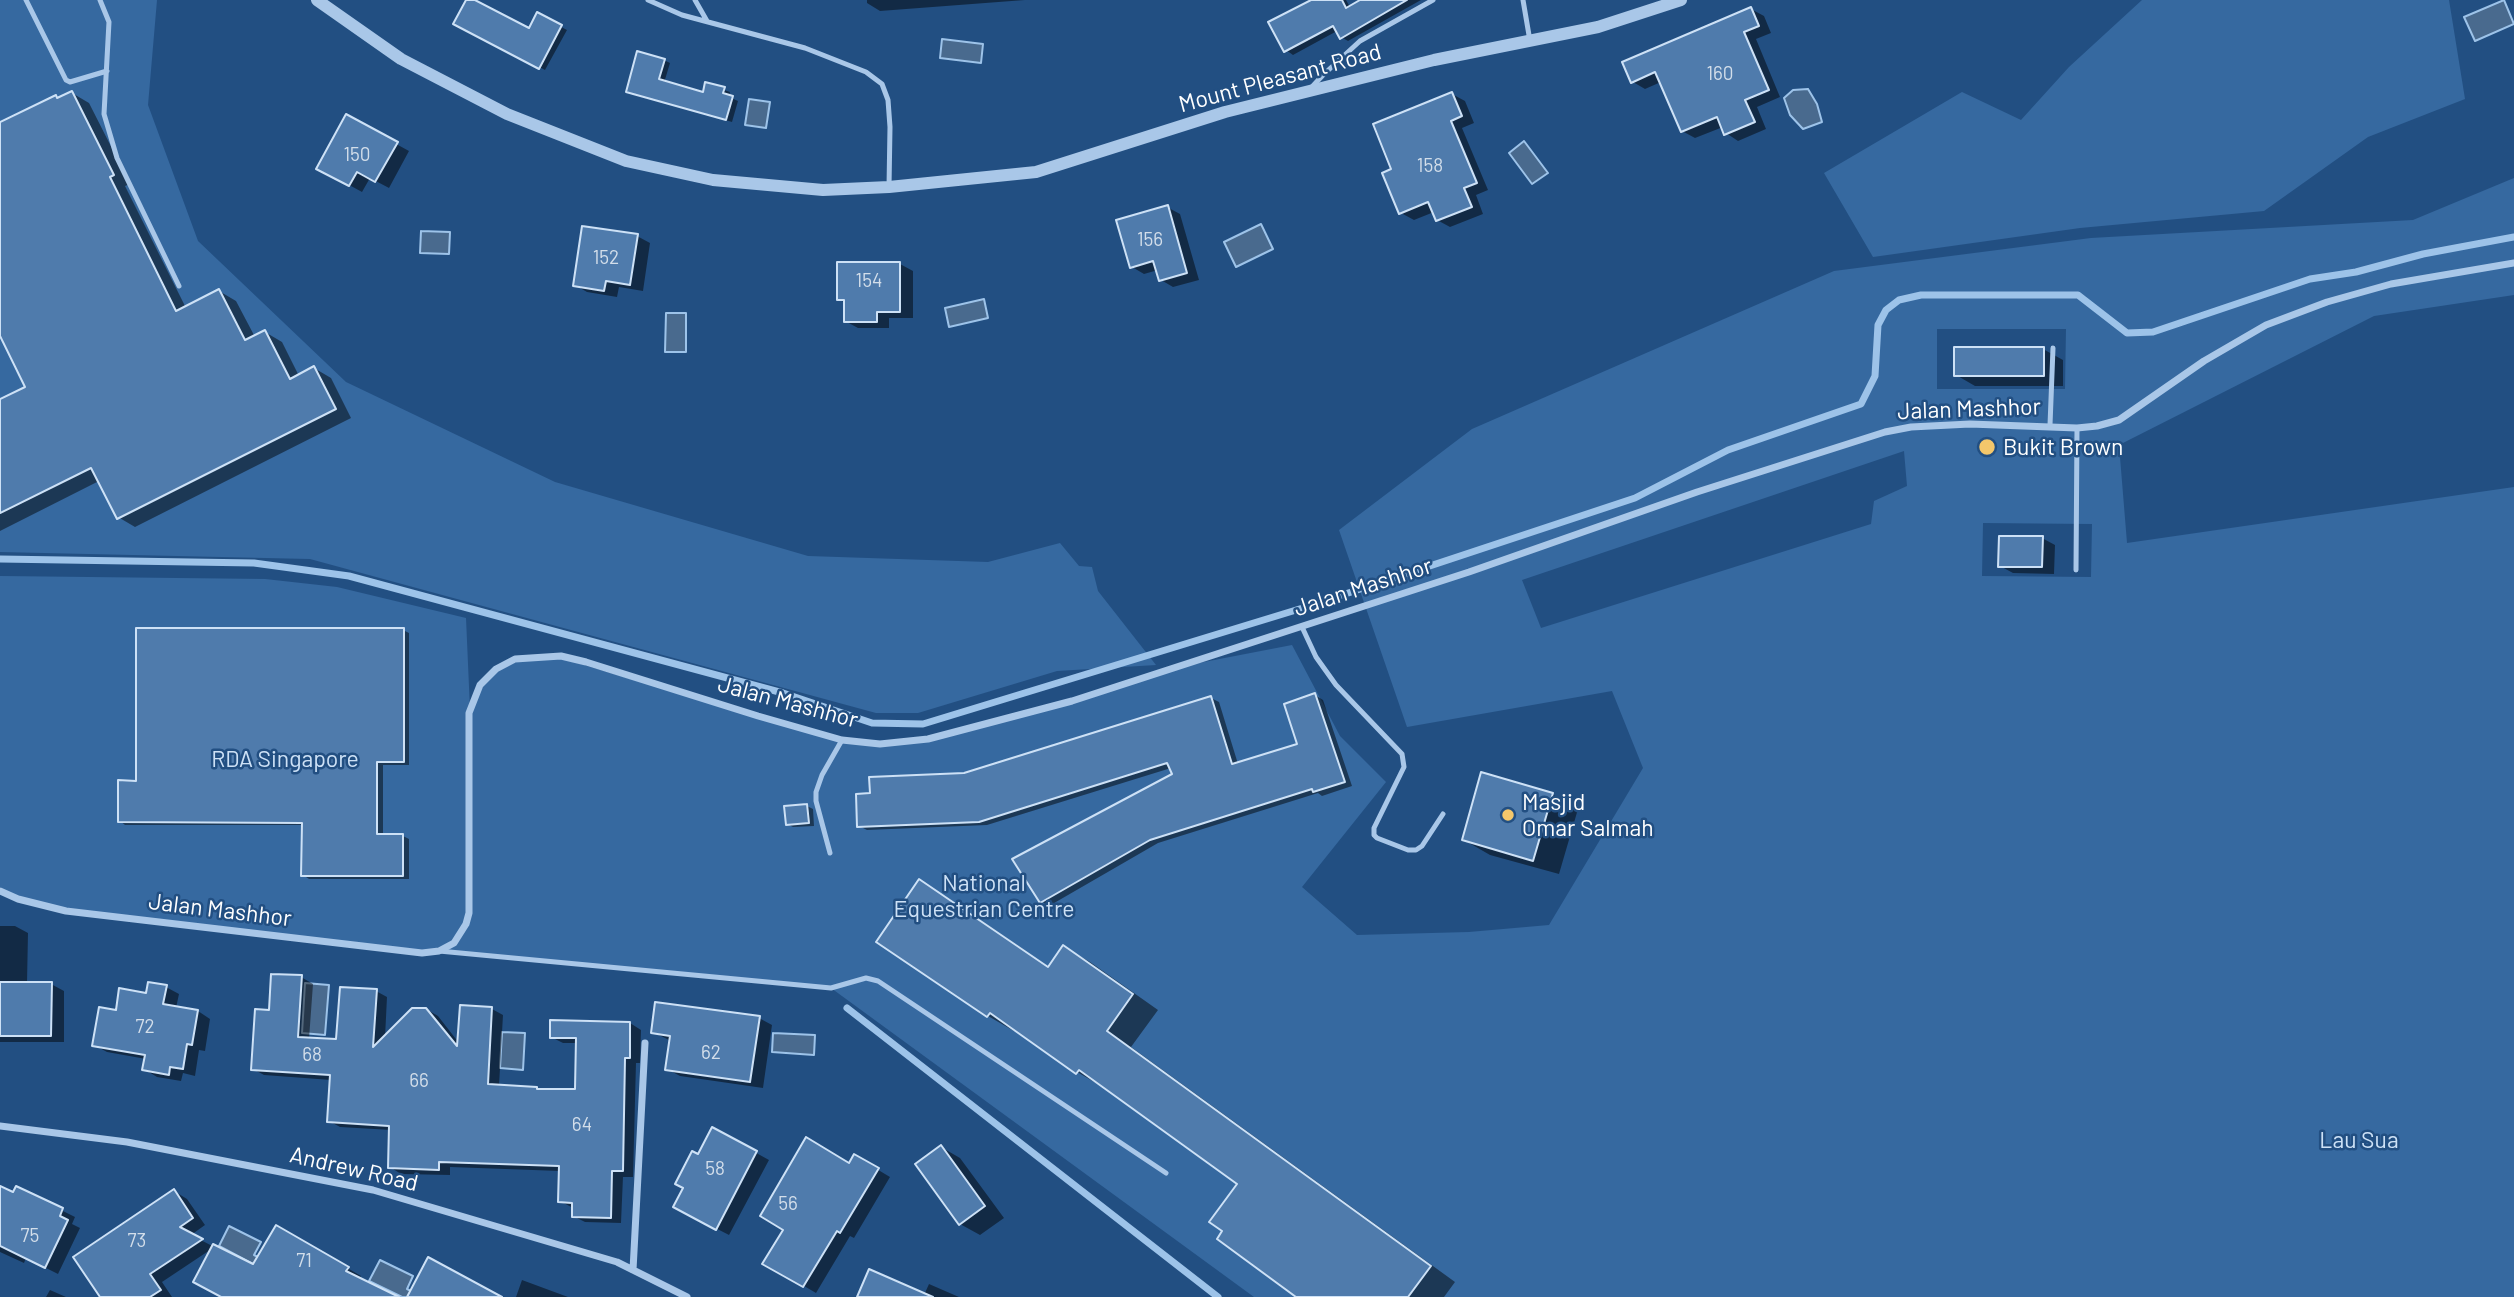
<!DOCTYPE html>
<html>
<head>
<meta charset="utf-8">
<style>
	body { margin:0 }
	canvas { display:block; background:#224f82 }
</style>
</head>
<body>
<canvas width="2514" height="1297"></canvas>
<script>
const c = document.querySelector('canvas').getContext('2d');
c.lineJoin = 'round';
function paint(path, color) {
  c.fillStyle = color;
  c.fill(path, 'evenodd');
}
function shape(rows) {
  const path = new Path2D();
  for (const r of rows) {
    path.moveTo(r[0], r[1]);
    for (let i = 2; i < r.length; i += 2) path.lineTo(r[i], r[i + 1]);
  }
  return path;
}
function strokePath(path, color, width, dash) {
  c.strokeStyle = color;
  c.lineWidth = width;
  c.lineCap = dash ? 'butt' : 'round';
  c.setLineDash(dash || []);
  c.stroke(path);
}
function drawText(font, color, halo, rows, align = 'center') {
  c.font = font + ' Barlow,sans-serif';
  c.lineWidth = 5;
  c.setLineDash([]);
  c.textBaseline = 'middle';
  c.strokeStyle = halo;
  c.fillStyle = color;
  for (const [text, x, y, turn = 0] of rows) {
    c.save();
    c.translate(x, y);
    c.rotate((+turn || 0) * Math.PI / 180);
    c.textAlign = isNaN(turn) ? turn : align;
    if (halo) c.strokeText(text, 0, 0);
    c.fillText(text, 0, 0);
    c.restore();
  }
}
const green = shape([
	[0,0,157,0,148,105,198,241,346,382,555,482,808,556,988,562,1060,543,1079,566,1092,567,1098,591,1156,665,1057,671,918,713,876,713,310,559,0,552],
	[2142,0,2449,0,2465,99,2368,137,2264,211,2080,228,1873,257,1824,173,1962,92,2021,120,2069,67],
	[2514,178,2514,295,2374,316,2119,445,2127,543,2514,487,2514,1297,1254,1297,831,988,432,952,65,910,0,891,0,576,265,579,337,587,466,618,470,710,483,686,498,671,518,661,560,658,830,738,884,742,925,741,1178,667,1292,645,1340,736,1386,782,1302,887,1357,935,1469,932,1549,925,1643,768,1612,691,1407,727,1339,530,1472,429,1834,271,2091,238,2413,220],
	[1937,329,2066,329,2065,389,1937,389],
	[1904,451,1907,486,1874,501,1871,524,1541,628,1522,580],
	[1983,523,2092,524,2091,577,1982,576]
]);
const water = shape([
	[2504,0,2514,24,2475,41,2464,17,2504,0],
	[942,39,983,44,981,63,940,58,942,39],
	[1808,89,1817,104,1822,122,1803,129,1790,115,1784,98,1793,90,1808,89],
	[749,99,770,102,766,128,745,125,749,99],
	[1524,141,1548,173,1532,184,1509,153,1524,141],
	[1261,224,1273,249,1236,267,1224,242,1261,224],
	[421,231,450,232,449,254,420,253,421,231],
	[984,299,988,318,949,327,945,308,984,299],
	[666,313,686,313,686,352,665,352,666,313],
	[305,983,329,985,325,1035,302,1033,305,983],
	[502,1032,525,1033,523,1070,500,1068,502,1032],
	[773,1033,815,1035,814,1055,772,1052,773,1033],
	[229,1226,261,1242,254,1255,289,1273,285,1281,219,1246,229,1226],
	[380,1260,413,1276,407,1289,423,1297,402,1297,369,1281,380,1260]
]);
const shadow = shape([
	[468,0,530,31,538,15,567,30,545,70,455,23],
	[867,0,1025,0,880,11,867,3],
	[1315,0,1346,0,1350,7,1363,0,1421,0,1348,41,1341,37,1337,31,1293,55,1286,50],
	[1751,9,1764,16,1771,33,1756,39,1780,97,1757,107,1766,129,1738,141,1726,133,1723,127,1695,138,1682,131,1661,82,1645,89,1633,82],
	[664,60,670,63,664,83,704,94,706,84,730,92,729,97,738,101,732,122,628,91],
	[72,93,89,103,130,184,125,186,186,308,219,291,236,301,255,337,265,332,282,342,299,376,314,368,331,378,351,418,135,527,118,517,99,481,0,531,0,401,27,388,0,332,0,124,55,97,60,99],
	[1452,94,1465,101,1474,123,1462,128,1488,190,1476,195,1483,214,1450,227,1437,220,1434,212,1414,220,1401,213,1394,170],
	[347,117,409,151,389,188,370,178,362,192,318,168],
	[1167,207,1180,214,1199,280,1173,287,1161,280,1158,270,1144,274,1132,267],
	[637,236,650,243,643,291,619,287,617,297,587,292,575,285],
	[900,264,913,271,913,318,889,318,889,328,858,328,845,321,845,303,839,299],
	[2043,349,2063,360,2063,386,1975,386,1956,375],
	[2042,538,2055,545,2054,574,2013,573,2000,566],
	[403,630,409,633,409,765,383,765,383,836,403,836,409,839,409,879,309,879,303,875,303,825,125,825,120,821,138,782],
	[1315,695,1323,700,1352,786,1322,796,1318,793,1158,843,1049,906,1041,901,1174,775,1171,768,987,825,867,830,859,826,872,794,964,774,1211,698,1219,702,1238,764,1299,745],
	[1552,794,1578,809,1559,874,1490,855,1464,840],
	[807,806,813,809,814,826,793,827,787,824],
	[919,881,945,896,1049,967,1064,947,1090,962,1158,1010,1131,1047,1455,1282,1444,1297,1299,1297,1239,1184,1103,1087,1077,1072,1015,1029,1014,1031,988,1016,878,941],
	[0,926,15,926,28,933,27,984,51,984,64,991,64,1042,0,1042],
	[301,977,313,984,309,1039,338,1041,376,991,387,997,385,1038,426,1009,438,1016,459,1043,492,1009,503,1015,499,1086,540,1090,577,1090,578,1043,563,1043,551,1037,630,1023,641,1030,640,1063,636,1063,633,1177,623,1177,621,1223,585,1222,573,1216,573,1208,560,1201,560,1171,450,1167,450,1175,401,1174,390,1167,391,1130,340,1127,329,1121,331,1080,264,1075,253,1069,271,1012],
	[166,987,179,994,176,1008,198,1011,210,1019,205,1051,199,1050,195,1076,183,1073,181,1081,157,1077,144,1069,146,1059,107,1052,94,1045,117,1012],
	[759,1018,772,1025,763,1088,680,1076,667,1069,671,1041,653,1032],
	[713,1129,769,1160,729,1235,688,1214,698,1156],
	[941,1147,960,1158,1004,1218,980,1235,960,1224],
	[855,1156,890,1177,854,1238,850,1236,816,1293,765,1263,850,1165],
	[0,1188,14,1195,17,1188,75,1217,72,1224,80,1228,58,1274,26,1258,24,1263,0,1252],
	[174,1191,187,1199,205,1225,191,1235,253,1267,277,1227,361,1276,359,1279,395,1297,223,1297,213,1248,162,1282,172,1297,102,1297],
	[522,1280,568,1297,516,1297],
	[929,1284,959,1297,859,1297,924,1295],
	[50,1290,66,1297,46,1297]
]);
const stream = shape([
	[0,559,254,563,349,576,783,693,872,723,923,724,1306,607,1635,498,1728,450,1861,404,1875,376,1878,325,1886,310,1899,300,1921,295,2078,295,2127,333,2153,332,2310,279,2356,272,2423,254,2514,237],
	[847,1008,1218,1297]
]);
const building = shape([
	[466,0,475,0,529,28,537,12,562,25,539,69,453,24,466,0],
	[1311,0,1342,0,1346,8,1360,0,1407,0,1340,39,1333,26,1284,52,1268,22,1311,0],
	[1751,7,1759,26,1744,32,1769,90,1745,100,1755,122,1724,135,1717,117,1681,132,1655,72,1631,83,1622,62,1751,7],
	[637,51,665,59,659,79,703,92,705,82,725,87,723,93,733,96,726,120,626,92,637,51],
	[72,91,114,175,110,177,176,311,219,289,245,340,265,330,290,379,314,366,336,409,117,519,91,468,0,513,0,399,25,387,0,336,0,122,56,95,57,98,72,91],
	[1452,92,1462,116,1451,121,1477,183,1464,188,1472,207,1436,221,1428,202,1399,214,1382,173,1391,169,1373,124,1452,92],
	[346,114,398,142,375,182,357,172,349,186,316,169,346,114],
	[1168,205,1187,273,1159,281,1153,261,1130,268,1116,220,1168,205],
	[582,226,638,234,630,285,606,281,604,291,573,286,582,226],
	[837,262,900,262,900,312,877,312,877,322,844,322,844,300,837,300,837,262],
	[1954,347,2044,347,2044,376,1954,376,1954,347],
	[1999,536,2043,536,2042,567,1998,567,1999,536],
	[136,628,404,628,404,762,377,762,377,834,403,834,403,876,301,876,302,823,118,822,118,780,136,781,136,628],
	[1315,693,1345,782,1313,792,1312,789,1150,840,1040,903,1012,859,1172,774,1167,763,979,822,857,827,856,794,870,793,869,777,964,773,1211,696,1232,764,1297,744,1284,704,1315,693],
	[1481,772,1553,793,1533,861,1462,840,1481,772],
	[807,804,809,823,786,825,784,806,807,804],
	[919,879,1048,967,1063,945,1133,994,1107,1031,1431,1266,1408,1297,1296,1297,1217,1239,1222,1231,1209,1222,1237,1184,1079,1070,1076,1074,990,1013,987,1017,876,942,919,879],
	[271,974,302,975,298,1037,336,1039,340,987,377,989,373,1047,412,1008,426,1008,457,1046,460,1005,492,1007,488,1084,537,1087,537,1089,575,1089,576,1038,550,1038,550,1020,630,1022,630,1058,625,1058,623,1171,612,1171,611,1218,572,1217,572,1203,558,1202,559,1166,439,1162,439,1170,388,1168,389,1126,327,1122,330,1075,251,1070,255,1009,269,1010,271,974],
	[0,982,52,982,51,1036,0,1036,0,982],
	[148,982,167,985,163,1004,198,1010,192,1045,187,1044,183,1069,170,1067,169,1075,142,1070,145,1055,92,1046,99,1007,116,1010,119,988,146,993,148,982],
	[655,1002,760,1016,750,1082,665,1070,670,1036,651,1033,655,1002],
	[712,1127,757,1151,716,1230,673,1207,683,1188,675,1184,692,1151,698,1154,712,1127],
	[806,1137,849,1163,854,1154,879,1168,840,1233,837,1231,803,1287,762,1264,783,1230,760,1216,806,1137],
	[941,1145,985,1206,959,1225,915,1164,941,1145],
	[0,1186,13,1192,16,1186,63,1208,60,1216,68,1220,45,1268,0,1246,0,1186],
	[174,1189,193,1218,180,1227,203,1239,150,1274,161,1290,150,1297,100,1297,73,1257,174,1189],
	[276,1225,349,1267,346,1271,399,1297,221,1297,193,1282,213,1244,253,1264,276,1225],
	[428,1257,502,1297,407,1297,428,1257],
	[869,1269,933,1297,857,1297,869,1269]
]);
const service = shape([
	[26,0,66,80,70,82,107,71],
	[100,0,109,22,104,114,117,158,179,286],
	[648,0,682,15,805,48,866,72,882,84,888,100,890,127,889,187],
	[695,0,707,21],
	[1523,0,1530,41],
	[1311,88,1323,75,1360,41,1433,0],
	[2050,425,2053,348],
	[2076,570,2077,428],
	[1302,627,1316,657,1336,685,1402,754,1404,767,1374,828,1374,835,1377,838,1408,850,1416,850,1422,846,1443,814],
	[830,853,816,801,816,792,822,775,842,740],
	[439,951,831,988,866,978,878,981,1166,1173]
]);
const minor = shape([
	[0,891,18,899,66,911,422,953,439,951,454,943,466,924,469,913,469,713,480,685,496,669,515,659,561,656,586,662,758,716,842,740,880,744,928,739,1072,701,1469,572,1697,492,1885,432,1911,427,1970,424,2077,428,2097,426,2119,420,2204,361,2266,325,2327,302,2391,284,2514,263],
	[0,1126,127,1142,373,1190,617,1262,687,1297],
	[633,1270,645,1043]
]);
const tertiary = shape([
	[317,0,401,59,507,114,626,161,713,180,823,190,889,187,1036,172,1225,112,1434,60,1598,27,1681,0]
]);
const markers = [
	[1987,447,9,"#f4c76b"],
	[1508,815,7,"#f4c76b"]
];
const numberNames = [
	["160",1720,74],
	["150",357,155],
	["158",1430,166],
	["156",1150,240],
	["152",606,258],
	["154",869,281],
	["72",145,1027],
	["62",711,1053],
	["68",312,1055],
	["66",419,1081],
	["64",582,1125],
	["58",715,1169],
	["56",788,1204],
	["75",30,1236],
	["73",137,1241],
	["71",304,1261]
];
const streetNames = [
	["Mount Pleasant Road",1280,78,-15],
	["Jalan Mashhor",1969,409,-2],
	["Jalan Mashhor",1363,587,-18],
	["Jalan Mashhor",788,702,15],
	["Jalan Mashhor",220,910,7],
	["Andrew Road",354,1169,13]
];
const poiNames = [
	["Bukit Brown",2003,447],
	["Masjid",1522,802],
	["Omar Salmah",1522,828]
];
const parkNames = [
	["RDA Singapore",285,759],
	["National",984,883],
	["Equestrian Centre",984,909],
	["Lau Sua",2359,1140]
];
paint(green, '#3669a0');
paint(water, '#496a8e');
strokePath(water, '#9dc3e9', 2);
paint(shadow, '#0007');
strokePath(stream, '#9dc3e9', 7);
paint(building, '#4f7bac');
strokePath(building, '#cde1f6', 2);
strokePath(service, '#a9c7e8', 5);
strokePath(minor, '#a9c7e8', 7);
strokePath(tertiary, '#a9c7e8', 12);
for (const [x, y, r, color] of markers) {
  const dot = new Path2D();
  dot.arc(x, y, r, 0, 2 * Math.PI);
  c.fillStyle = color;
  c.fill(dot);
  strokePath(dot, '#224f82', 2.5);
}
drawText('19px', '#d3deea', null, numberNames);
drawText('23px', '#fff', '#224f82', streetNames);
drawText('23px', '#fff', '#224f82', poiNames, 'left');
drawText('23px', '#cde1f6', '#224f82', parkNames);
</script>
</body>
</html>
